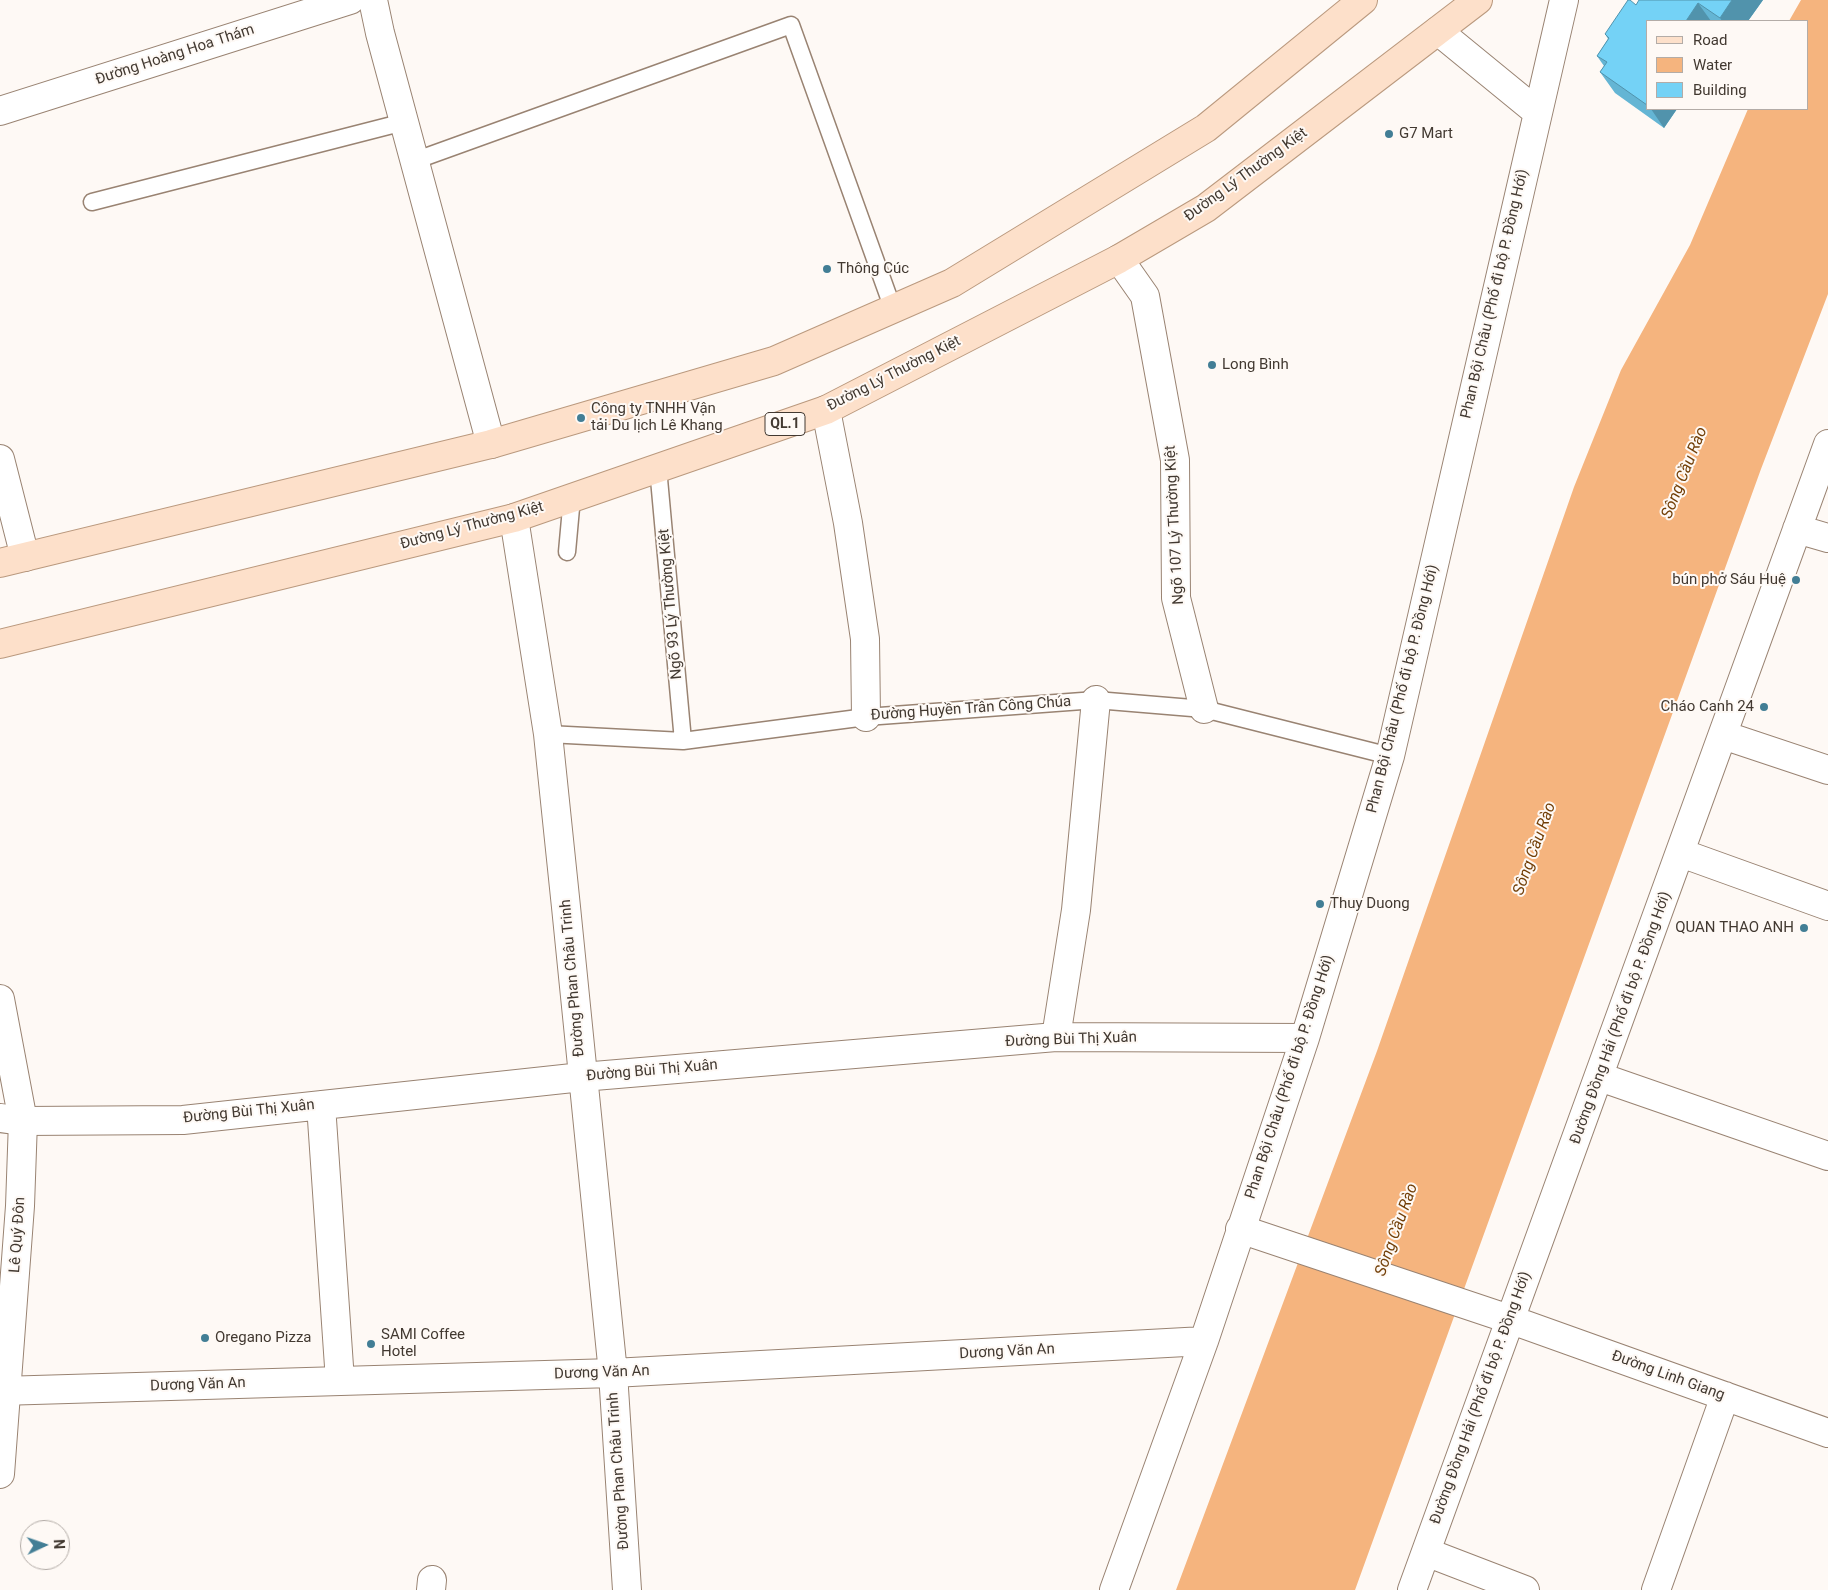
<!DOCTYPE html>
<html>
<head>
<meta charset="utf-8">
<style>
	body { margin:0 }
	#map { position:relative; width:1828px; height:1590px; overflow:hidden; background:#fef9f5; font-family:Roboto,sans-serif }
	canvas { display:block }
	.legend { position:absolute; left:1646px; top:20px; width:162px; height:90px; box-sizing:border-box; background:#fef9f5; border:1px solid #b3aca7; margin:0; padding:6px 9px; list-style:none; font-size:15px; color:#423931 }
	.legend li { display:flex; align-items:center; gap:10px; height:25px }
	.legend b { width:25px; border:1px solid #b3aca7 }
	.north { position:absolute; left:20px; top:1520px; width:50px; height:50px; box-sizing:border-box; background:#fef9f5; border:1px solid #b3aca7; border-radius:50%; rotate:87deg; font-size:14px; font-weight:700; line-height:20px; text-align:center; color:#423931 }
	.north::after { content:''; display:block; margin:auto; width:18px; height:22px; background:#427e95; clip-path:polygon(50% 0,100% 100%,50% 72%,0 100%) }
</style>
</head>
<body>
<div id="map">
<canvas width="1828" height="1590"></canvas>
<ul class="legend">
<li><b style="height:6px;background:#fde0ca"></b>Road</li>
<li><b style="height:14px;background:#f5b47e"></b>Water</li>
<li><b style="height:14px;background:#74d2f6"></b>Building</li>
</ul>
<div class="north">N</div>
</div>
<script>
const c = document.querySelector('canvas').getContext('2d');
c.lineJoin = 'round';
function paint(path, color) {
  c.fillStyle = color;
  c.fill(path, 'evenodd');
}
function shape(rows) {
  const path = new Path2D();
  for (const r of rows) {
    path.moveTo(r[0], r[1]);
    for (let i = 2; i < r.length; i += 2) path.lineTo(r[i], r[i + 1]);
  }
  return path;
}
function strokePath(path, color, width, dash) {
  c.strokeStyle = color;
  c.lineWidth = width;
  c.lineCap = dash ? 'butt' : 'round';
  c.setLineDash(dash || []);
  c.stroke(path);
}
function drawText(font, color, halo, rows, align = 'center') {
  c.font = font + ' Roboto,sans-serif';
  c.lineWidth = 4;
  c.setLineDash([]);
  c.textBaseline = 'middle';
  c.strokeStyle = halo;
  c.fillStyle = color;
  for (const [text, x, y, turn = 0] of rows) {
    c.save();
    c.translate(x, y);
    c.rotate((+turn || 0) * Math.PI / 180);
    c.textAlign = isNaN(turn) ? turn : align;
    if (halo) c.strokeText(text, 0, 0);
    c.fillText(text, 0, 0);
    c.restore();
  }
}
const water = shape([
	[1801,0,1828,0,1828,294,1761,469,1355,1590,1176,1590,1377,1051,1574,487,1621,370,1690,245,1748,109,1807,109,1807,21,1789,21]
]);
const service = shape([
	[414,161,791,25,893,309],
	[92,202,404,122],
	[658,468,683,741],
	[567,552,572,497],
	[548,734,683,741,866,717,1096,700,1204,709,1390,756]
]);
const minor = shape([
	[373,0,380,33,491,444],
	[1438,31,1537,112],
	[0,111,350,0],
	[1119,259,1145,296,1175,460,1176,598,1204,709],
	[826,410,848,523,865,639,866,717],
	[0,459,25,557],
	[514,518,548,734,566,907,613,1373,627,1590],
	[1797,529,1828,538],
	[1723,735,1828,770],
	[1681,853,1828,906],
	[1056,1037,1076,910,1096,700],
	[1600,1077,1828,1156],
	[321,1105,340,1381],
	[0,1118,23,1121,183,1120,582,1077,1056,1037,1305,1038],
	[1240,1229,1509,1319,1828,1433],
	[0,1391,613,1373,1204,1341],
	[1426,1552,1525,1590],
	[431,1590,432,1580],
	[1114,1590,1204,1341,1305,1038,1390,756,1564,0],
	[1412,1590,1828,444],
	[1656,1590,1725,1396]
]);
const secondary = shape([
	[0,999,23,1121,20,1206,0,1474]
]);
const primary = shape([
	[0,563,491,444,774,361,952,283,1206,128,1363,0],
	[0,644,514,518,826,410,1119,259,1206,208,1478,0]
]);
const wall = shape([
	[1763,0,1748,21,1647,21,1647,109,1677,109,1664,128,1615,93,1600,72,1604,66,1597,56,1608,39,1605,34,1636,5]
]);
const shadedWall = shape([
	[1732,0,1763,0,1748,21,1722,21,1720,18],
	[1698,3,1711,21,1686,21],
	[1651,109,1677,109,1664,128]
]);
const building = shape([
	[1628,0,1630,0,1636,5,1639,0,1732,0,1720,18,1698,3,1686,21,1647,21,1647,105,1600,72,1607,62,1597,56,1609,38,1605,34,1628,0]
]);
const markers = [
	[1389,134,5,"#427e95"],
	[827,269,5,"#427e95"],
	[1212,365,5,"#427e95"],
	[581,418,5,"#427e95"],
	[1796,580,5,"#427e95"],
	[1764,707,5,"#427e95"],
	[1320,904,5,"#427e95"],
	[1804,928,5,"#427e95"],
	[205,1338,5,"#427e95"],
	[371,1344,5,"#427e95"]
];
const shields = [
	[785,424,40]
];
const shieldNames = [
	["QL.1",785,424]
];
const streetNames = [
	["Đường Hoàng Hoa Thám",175,55,-18],
	["Đường Lý Thường Kiệt",1246,175,-36],
	["Phan Bội Châu (Phố đi bộ P. Đồng Hới)",1495,294,-77],
	["Đường Lý Thường Kiệt",894,374,-27],
	["Ngõ 107 Lý Thường Kiệt",1175,525,-93],
	["Đường Lý Thường Kiệt",472,526,-15],
	["Ngõ 93 Lý Thường Kiệt",671,604,-95],
	["Phan Bội Châu (Phố đi bộ P. Đồng Hới)",1403,689,-76],
	["Đường Huyền Trân Công Chúa",971,709,-4],
	["Đường Phan Châu Trinh",573,978,-95],
	["Đường Đồng Hải (Phố đi bộ P. Đồng Hới)",1621,1018,-70],
	["Đường Bùi Thị Xuân",1071,1040,-2],
	["Đường Bùi Thị Xuân",652,1071,-5],
	["Phan Bội Châu (Phố đi bộ P. Đồng Hới)",1290,1077,-72],
	["Đường Bùi Thị Xuân",249,1112,-6],
	["Lê Quý Đôn",18,1235,-86],
	["Dương Văn An",1007,1352,-3],
	["Dương Văn An",602,1373,-2],
	["Đường Linh Giang",1668,1376,20],
	["Dương Văn An",198,1385,-2],
	["Đường Đồng Hải (Phố đi bộ P. Đồng Hới)",1481,1398,-70],
	["Đường Phan Châu Trinh",619,1471,-94]
];
const poiNames = [
	["G7 Mart",1399,134],
	["Thông Cúc",837,269],
	["Long Bình",1222,365],
	["Công ty TNHH Vận",591,409],
	["tải Du lịch Lê Khang",591,426],
	["bún phở Sáu Huệ",1786,580,"right"],
	["Cháo Canh 24",1754,707,"right"],
	["Thuy Duong",1330,904],
	["QUAN THAO ANH",1794,928,"right"],
	["SAMI Coffee",381,1335],
	["Hotel",381,1352],
	["Oregano Pizza",215,1338]
];
const waterNames = [
	["Sông Cầu Rào",1685,473,-68],
	["Sông Cầu Rào",1535,849,-70],
	["Sông Cầu Rào",1397,1230,-70]
];
paint(water, '#f5b47e');
strokePath(service, '#998372', 19);
strokePath(minor, '#998372', 30);
strokePath(secondary, '#998372', 30);
strokePath(primary, '#ba997e', 30);
strokePath(service, '#fff', 16);
strokePath(minor, '#fff', 28);
strokePath(secondary, '#fff', 28);
strokePath(primary, '#fde0ca', 28);
paint(wall, '#64b5d4');
paint(shadedWall, '#5193ac');
paint(building, '#74d2f6');
strokePath(building, '#5193ac', 1);
for (const [x, y, r, color] of markers) {
  const dot = new Path2D();
  dot.arc(x, y, r, 0, 2 * Math.PI);
  c.fillStyle = color;
  c.fill(dot);
  strokePath(dot, '#fef9f5', 2);
}
for (const [x, y, w] of shields) {
  const box = new Path2D();
  box.roundRect(x - w / 2, y - 11.5, w, 23, 4);
  c.fillStyle = '#fef9f5';
  c.fill(box);
  strokePath(box, '#423931', 1);
}
drawText('bold 14px', '#423931', null, shieldNames);
drawText('15px', '#423931', '#fef9f5', streetNames);
drawText('15px', '#423931', '#fef9f5', poiNames, 'left');
drawText('italic 16px', '#723f07', '#fef9f5', waterNames);
</script>
</body>
</html>
